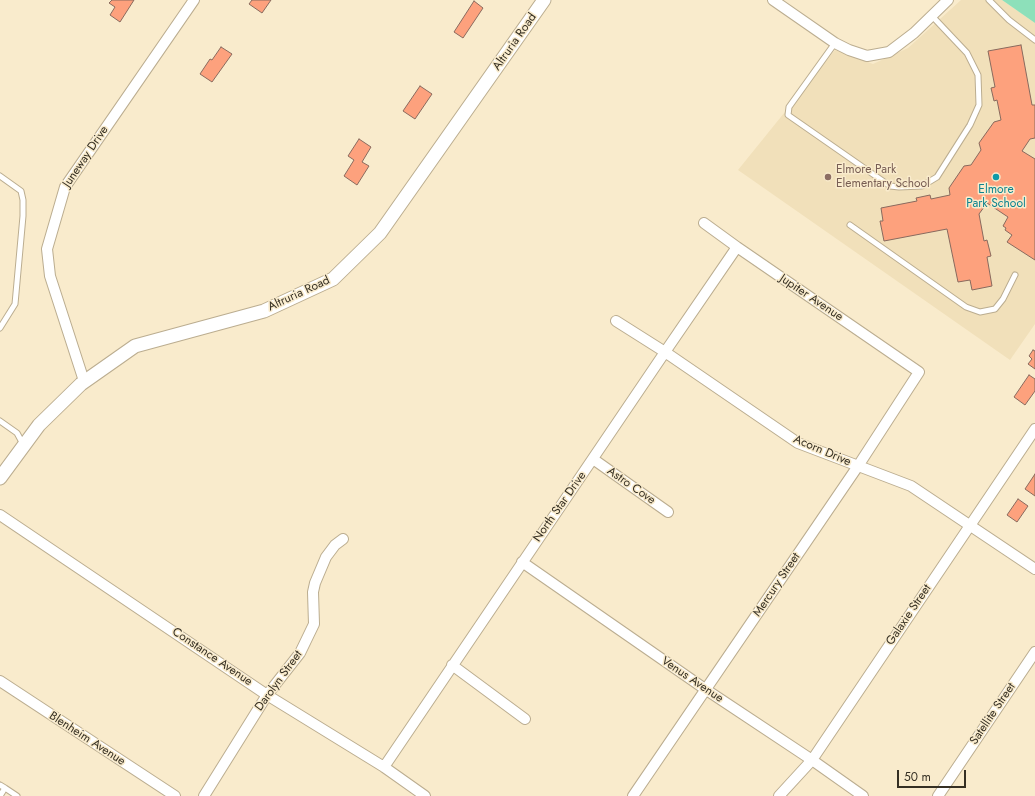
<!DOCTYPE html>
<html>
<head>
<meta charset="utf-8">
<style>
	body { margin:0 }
	#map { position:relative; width:1035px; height:796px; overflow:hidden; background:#f9ebcc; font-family:Jost,sans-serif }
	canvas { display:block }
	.scale { position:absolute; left:897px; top:770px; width:69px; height:18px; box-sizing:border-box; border:2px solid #352f23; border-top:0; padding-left:5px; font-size:12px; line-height:14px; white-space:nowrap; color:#352f23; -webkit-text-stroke:3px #f9ebcc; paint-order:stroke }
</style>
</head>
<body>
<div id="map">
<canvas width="1035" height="796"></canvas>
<div class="scale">50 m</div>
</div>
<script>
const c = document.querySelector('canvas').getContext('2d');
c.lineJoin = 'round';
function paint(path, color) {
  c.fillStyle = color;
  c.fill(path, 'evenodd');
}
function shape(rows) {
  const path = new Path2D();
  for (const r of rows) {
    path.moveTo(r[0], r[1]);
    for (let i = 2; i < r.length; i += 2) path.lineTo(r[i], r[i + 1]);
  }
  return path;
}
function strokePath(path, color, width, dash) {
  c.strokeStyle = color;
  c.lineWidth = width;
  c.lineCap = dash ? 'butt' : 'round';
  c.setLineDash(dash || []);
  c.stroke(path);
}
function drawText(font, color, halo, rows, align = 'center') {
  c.font = font + ' Jost,sans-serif';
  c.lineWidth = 3;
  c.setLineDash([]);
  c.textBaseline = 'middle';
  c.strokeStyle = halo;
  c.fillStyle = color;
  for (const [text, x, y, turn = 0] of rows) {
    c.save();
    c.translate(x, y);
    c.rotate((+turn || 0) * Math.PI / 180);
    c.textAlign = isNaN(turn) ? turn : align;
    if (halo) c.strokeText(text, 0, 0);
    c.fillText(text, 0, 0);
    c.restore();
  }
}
const built = shape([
	[961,0,1002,0,1035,23,1035,324,1010,360,738,170,835,50,873,64,908,48]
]);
const green = shape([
	[1002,0,1035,0,1035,23]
]);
const building = shape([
	[112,0,134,0,120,22,110,15,115,7,109,3,112,0],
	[252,0,271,0,262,13,249,4,252,0],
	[474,1,483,8,463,38,454,32,474,1],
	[1021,45,1032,105,1035,105,1035,138,1030,139,1022,151,1035,159,1035,260,1007,242,1012,235,1005,230,1006,228,1003,226,1008,217,987,203,979,214,984,241,987,240,991,256,987,257,992,286,972,290,970,280,958,282,947,229,884,241,880,221,883,221,881,208,917,201,916,198,930,195,931,199,950,195,949,188,964,166,971,165,981,150,979,143,994,122,1001,120,997,100,994,101,991,88,995,87,988,51,1021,45],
	[221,47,232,54,212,82,200,74,210,59,212,60,221,47],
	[420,86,432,94,415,119,403,111,420,86],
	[359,139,371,147,362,162,369,166,357,185,344,176,354,160,348,156,359,139],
	[1033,350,1035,351,1035,369,1028,364,1032,359,1029,356,1033,350],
	[1029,375,1035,379,1035,391,1025,405,1014,397,1029,375],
	[1035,474,1035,496,1025,489,1035,474],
	[1018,499,1028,506,1017,522,1007,515,1018,499]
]);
const service = shape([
	[989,0,1009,20,1035,40],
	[835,43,789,107,788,115,890,186,899,187,922,186,937,177,970,125,979,105,978,75,967,53,932,16],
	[0,176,21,191,23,200,23,216,15,304,0,328],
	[850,225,966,307,980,312,995,309,1003,299,1015,275],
	[0,421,17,433,23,444],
	[0,785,5,788],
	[0,796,5,788,17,796]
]);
const minor = shape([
	[773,0,835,43,849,50,867,56,889,52,914,33,948,0],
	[616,321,665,352,798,443,911,486,1035,569],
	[84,381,50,276,47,249,65,187,194,0],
	[593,459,668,512],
	[0,515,267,695,384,767,425,796],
	[522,562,705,689,812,760,863,796],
	[452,665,525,719],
	[0,681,175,796],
	[384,767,665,352,737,247],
	[204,796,267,695,300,653,314,624,313,592,315,583,326,557,335,545,343,539],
	[633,796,858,466,919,372,737,247,704,223],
	[779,796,812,760,1035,429],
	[938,796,1035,652]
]);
const tertiary = shape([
	[0,478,39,425,81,384,135,346,264,311,333,279,380,233,544,0]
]);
const markers = [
	[828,177,4,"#8d6e63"],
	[996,177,4,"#0f9aa8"]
];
const streetNames = [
	["Altruria Road",515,42,-55],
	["Juneway Drive",86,157,-56],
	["Altruria Road",299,294,-25],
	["Jupiter Avenue",811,298,34],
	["Acorn Drive",822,451,23],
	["Astro Cove",631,486,35],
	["North Star Drive",560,507,-55],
	["Mercury Street",777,585,-56],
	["Galaxie Street",909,615,-56],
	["Constance Avenue",212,657,34],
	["Venus Avenue",692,680,34],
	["Darolyn Street",279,681,-54],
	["Satellite Street",993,714,-56],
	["Blenheim Avenue",87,739,33]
];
const educationNames = [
	["Elmore Park",836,170],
	["Elementary School",836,184]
];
const cultureNames = [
	["Elmore",996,190],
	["Park School",996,204]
];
paint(built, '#f1e0ba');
paint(green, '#8de0ba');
paint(building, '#fda17d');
strokePath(building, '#896a5e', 1);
strokePath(service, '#bbad90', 7);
strokePath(minor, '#bbad90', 12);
strokePath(tertiary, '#bbad90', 15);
strokePath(service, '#fff', 5);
strokePath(minor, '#fff', 10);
strokePath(tertiary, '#fff', 13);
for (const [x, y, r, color] of markers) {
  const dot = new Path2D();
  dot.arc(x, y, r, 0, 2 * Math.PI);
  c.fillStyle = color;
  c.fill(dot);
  strokePath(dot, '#f9ebcc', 1.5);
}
drawText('12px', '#352f23', '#f9ebcc', streetNames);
drawText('12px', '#785e54', '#f9ebcc', educationNames, 'left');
drawText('12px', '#0d838f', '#f9ebcc', cultureNames);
</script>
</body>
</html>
